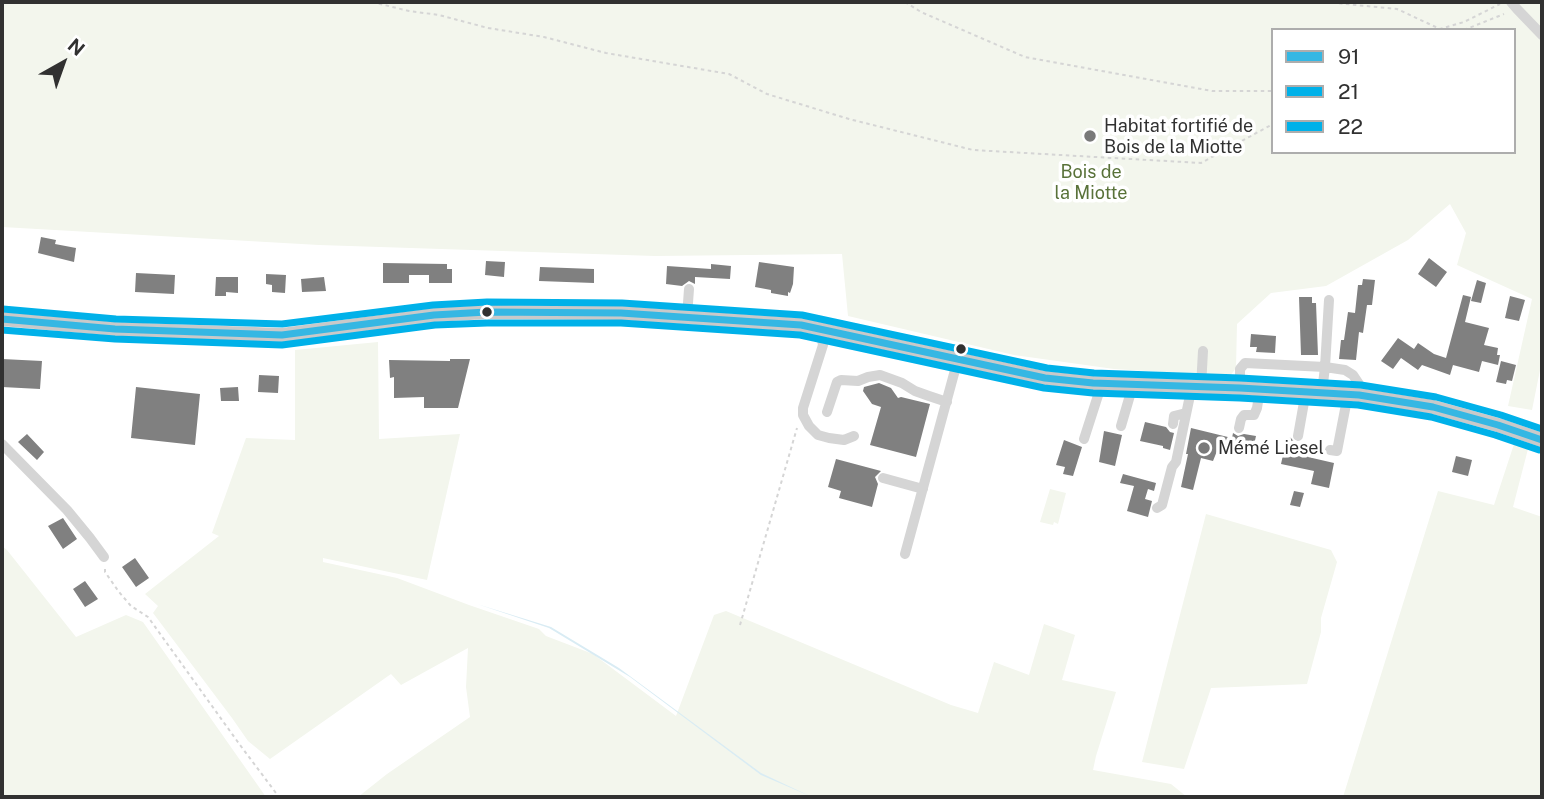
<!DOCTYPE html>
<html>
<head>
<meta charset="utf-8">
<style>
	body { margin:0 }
	#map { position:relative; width:1544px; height:799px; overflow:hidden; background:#fff; font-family:"Public Sans",sans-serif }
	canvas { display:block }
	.frame { position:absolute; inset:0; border:4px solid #313131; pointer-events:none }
	.legend { position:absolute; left:1271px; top:28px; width:245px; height:126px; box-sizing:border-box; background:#fff; border:2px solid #adadad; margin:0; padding:9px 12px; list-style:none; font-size:21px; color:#313131 }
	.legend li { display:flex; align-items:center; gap:14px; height:35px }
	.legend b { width:35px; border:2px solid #adadad }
	.north { position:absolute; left:28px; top:28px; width:70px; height:70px; -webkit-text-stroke:5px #fff; paint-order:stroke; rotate:40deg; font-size:19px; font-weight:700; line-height:28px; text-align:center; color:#313131 }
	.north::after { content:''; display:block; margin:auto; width:24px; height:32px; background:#313131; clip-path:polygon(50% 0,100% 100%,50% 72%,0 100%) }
</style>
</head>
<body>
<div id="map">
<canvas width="1544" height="799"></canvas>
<div class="frame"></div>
<ul class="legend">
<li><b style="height:9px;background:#35b7e3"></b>91</li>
<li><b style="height:9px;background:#00b1e9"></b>21</li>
<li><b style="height:9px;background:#00b1e9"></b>22</li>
</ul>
<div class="north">N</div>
</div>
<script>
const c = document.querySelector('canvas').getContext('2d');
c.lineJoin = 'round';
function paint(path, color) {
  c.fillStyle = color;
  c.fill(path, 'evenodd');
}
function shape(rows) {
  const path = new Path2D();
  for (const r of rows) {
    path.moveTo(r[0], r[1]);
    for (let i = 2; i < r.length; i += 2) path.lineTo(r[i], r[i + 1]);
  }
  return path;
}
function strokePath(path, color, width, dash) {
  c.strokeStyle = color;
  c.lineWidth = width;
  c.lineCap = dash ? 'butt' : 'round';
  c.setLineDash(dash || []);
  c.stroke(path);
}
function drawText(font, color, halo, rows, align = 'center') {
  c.font = font + ' "Public Sans",sans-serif';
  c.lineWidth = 7;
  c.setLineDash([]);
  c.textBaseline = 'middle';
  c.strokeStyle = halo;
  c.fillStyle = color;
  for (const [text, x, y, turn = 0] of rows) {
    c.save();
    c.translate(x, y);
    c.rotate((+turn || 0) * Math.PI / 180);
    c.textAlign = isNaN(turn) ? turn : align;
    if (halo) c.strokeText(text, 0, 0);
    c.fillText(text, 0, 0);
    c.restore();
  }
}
const green = shape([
	[2,2,1542,2,1542,360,1532,410,1508,406,1532,299,1457,265,1466,233,1450,204,1408,240,1326,286,1271,293,1237,324,1236,368,1230,376,1114,369,1014,355,848,316,842,254,655,256,319,245,2,227],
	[1273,30,1514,30,1514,152,1273,152],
	[378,342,379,439,460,434,427,580,323,558,323,562,397,578,469,605,539,629,546,636,593,654,676,716,714,615,726,611,951,705,978,713,994,662,1029,675,1044,624,1075,635,1062,680,1116,692,1096,756,1093,770,1171,784,1187,797,358,797,387,774,470,717,466,687,468,648,401,685,391,674,270,759,248,741,232,718,153,613,158,606,145,594,219,536,212,533,246,438,295,440,295,350],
	[1514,444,1528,449,1513,507,1542,517,1542,797,1343,797,1438,491,1494,505],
	[1050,489,1066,493,1058,524,1054,522,1053,525,1040,522],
	[1206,514,1331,550,1337,562,1321,618,1321,632,1307,684,1211,688,1184,769,1142,762],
	[2,546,7,550,76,637,126,615,143,622,266,797,2,797]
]);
const water = shape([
	[477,604,551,627,619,668,761,773,812,797,761,775,630,677,549,628]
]);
const building = shape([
	[41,237,56,240,55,244,76,248,74,262,38,253],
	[1429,258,1447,272,1436,287,1418,274],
	[486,261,505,262,504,277,485,275],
	[759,262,794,267,793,284,790,293,788,292,788,296,771,293,771,290,755,287],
	[383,263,447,264,447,269,452,269,452,283,429,283,429,275,409,275,409,283,383,283],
	[711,264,731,266,730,279,695,277,695,284,689,281,682,286,666,284,667,266,711,269],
	[540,267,594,269,594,283,539,281],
	[136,273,175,275,174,294,135,292],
	[266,274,286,275,285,293,272,292,272,285,266,284],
	[216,277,238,277,238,293,226,292,226,296,215,296],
	[324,277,326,291,302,292,301,279],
	[1363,279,1375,280,1372,305,1367,305,1363,333,1359,332,1356,360,1339,359,1341,340,1344,340,1348,312,1355,313,1358,285,1362,285],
	[1477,280,1486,283,1481,303,1471,301],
	[1463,295,1471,297,1465,322,1489,328,1484,345,1498,348,1497,355,1500,355,1498,365,1482,361,1479,372,1453,365,1450,375,1422,365,1418,370,1401,358,1393,369,1381,361,1398,338,1414,349,1418,343,1434,354,1446,358],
	[1510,296,1525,300,1519,321,1505,318],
	[1299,297,1312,297,1312,303,1316,303,1318,355,1301,355],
	[1251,334,1276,336,1275,353,1256,352,1257,347,1250,347],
	[2,359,42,361,40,389,2,387],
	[450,359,470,359,458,408,424,408,424,397,394,398,394,377,390,378,389,360,450,361],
	[1501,361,1516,365,1512,381,1507,380,1506,384,1496,382],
	[259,375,279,376,278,393,258,392],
	[879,383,891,388,898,398,901,397,930,404,916,457,870,445,881,407,872,404,863,391,864,387],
	[136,387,200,394,195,445,131,438],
	[238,387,239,401,221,401,220,388],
	[1145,422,1166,427,1170,432,1174,433,1170,450,1163,448,1163,446,1140,441],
	[1191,428,1232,438,1233,433,1238,436,1244,434,1256,436,1252,454,1219,446,1213,461,1201,458,1193,490,1181,487,1188,454,1186,454],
	[1104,431,1122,435,1115,466,1099,462],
	[27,434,44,452,37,460,18,442],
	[1287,437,1291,438,1296,444,1310,445,1308,457,1334,463,1329,488,1311,484,1314,471,1281,464],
	[1064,440,1082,447,1073,476,1063,474,1065,467,1056,465],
	[1456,456,1472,460,1468,476,1452,472],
	[836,459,881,471,875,477,878,484,872,507,839,498,841,491,828,487],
	[1123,474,1156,483,1154,491,1148,489,1145,499,1152,501,1148,517,1127,511,1134,486,1120,483],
	[1294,491,1304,493,1300,507,1290,505],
	[63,518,77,539,63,549,48,526],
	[135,558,149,578,136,587,122,567],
	[85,581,98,599,85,607,73,589]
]);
const path = shape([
	[372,2,409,11,439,15,488,28,544,37,606,53,729,74,767,94,849,119,973,150,1201,163,1273,124],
	[905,2,921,12,1025,57,1212,91,1273,91],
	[1325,2,1397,9,1440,29,1464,22,1500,4],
	[1464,30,1504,14],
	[105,569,105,572,119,592,131,606,148,617,240,745,279,797],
	[740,625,797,428]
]);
const minor = shape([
	[1511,2,1517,9,1542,35],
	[687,317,689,289],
	[820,329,823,345,803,408,803,415,809,426,818,435,829,438,844,440,854,436],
	[1201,387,1203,351],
	[1240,388,1240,369,1245,363,1325,367,1345,370,1353,375,1359,384,1359,395],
	[1322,392,1325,367,1329,300],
	[827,412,837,382,841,380,858,381,868,377,880,375,902,383,915,391,929,396,947,402],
	[1173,424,1174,416,1186,413],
	[1121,426,1133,385],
	[1239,428,1241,419,1244,415,1254,415,1257,408,1260,389],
	[1298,436,1306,391],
	[1084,439,1102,383],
	[2,444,67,510,90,538,104,557],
	[1330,450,1337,451,1348,394],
	[883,478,923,489],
	[1157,508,1162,505,1172,467,1176,462,1192,386],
	[905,554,958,359]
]);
const major = shape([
	[2,319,115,329,282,335,434,315,487,312,621,313,801,325,1045,378,1093,383,1240,388,1359,395,1433,407,1498,425,1542,440]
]);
const bus1 = shape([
	[2,319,115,329,282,335,434,315,487,312,621,313,801,325,1045,378,1093,383,1240,388,1359,395,1433,407,1498,425,1542,440]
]);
const bus2 = shape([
	[2,330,115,339,282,345,435,325,487,323,621,323,800,335,1044,388,1093,393,1240,398,1358,405,1431,417,1495,435,1539,450]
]);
const bus3 = shape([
	[3,309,116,319,282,324,433,305,487,302,622,303,802,315,1047,368,1094,373,1240,378,1361,385,1436,397,1501,415,1542,429]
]);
const markers = [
	[1090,136,7,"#797979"],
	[487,312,6,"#313131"],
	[961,349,6,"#313131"],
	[1204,448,7,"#797979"]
];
const poiNames = [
	["Habitat fortifié de",1104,126],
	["Bois de la Miotte",1104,147],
	["Mémé Liesel",1218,448]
];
const parkNames = [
	["Bois de",1091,172],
	["la Miotte",1091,193]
];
paint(green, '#f3f6ed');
paint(water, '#d9ecf4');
paint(building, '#808080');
strokePath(path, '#d5d5d5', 2, [3.5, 3.5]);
strokePath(minor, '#d5d5d5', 10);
strokePath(major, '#c9c9c9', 14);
strokePath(bus1, '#35b7e3', 7);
strokePath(bus2, '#00b1e9', 7);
strokePath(bus3, '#00b1e9', 7);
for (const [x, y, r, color] of markers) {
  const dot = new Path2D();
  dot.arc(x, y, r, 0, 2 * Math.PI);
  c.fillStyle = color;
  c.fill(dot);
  strokePath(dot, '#fff', 2.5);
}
drawText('18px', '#313131', '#fff', poiNames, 'left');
drawText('18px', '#597239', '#fff', parkNames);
</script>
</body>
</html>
